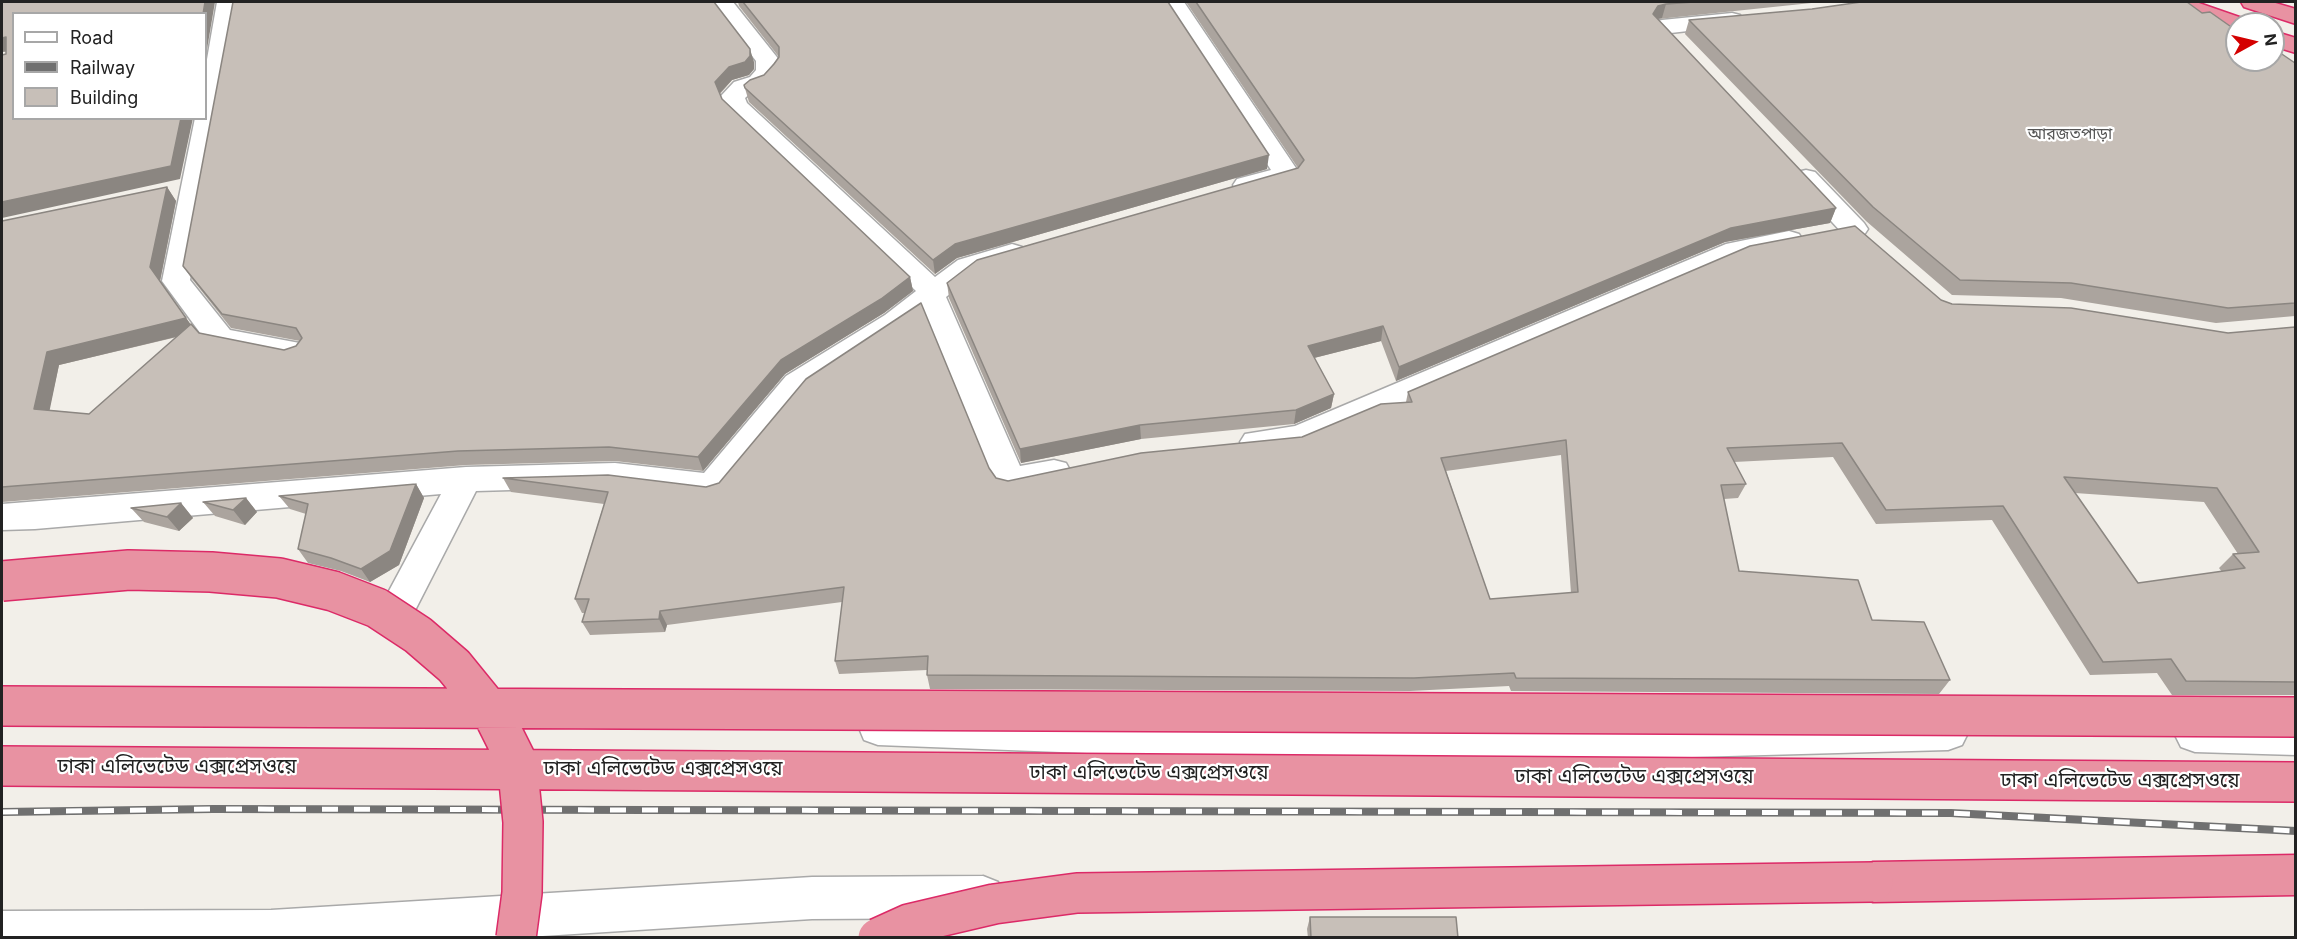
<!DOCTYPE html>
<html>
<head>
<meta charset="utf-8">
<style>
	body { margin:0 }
	#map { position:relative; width:2297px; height:939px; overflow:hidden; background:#f2efe9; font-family:Inter,sans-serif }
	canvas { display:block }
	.frame { position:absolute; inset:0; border:3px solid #222; pointer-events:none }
	.legend { position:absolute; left:12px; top:12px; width:195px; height:108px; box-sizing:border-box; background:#fff; border:2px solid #a7a7a7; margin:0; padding:8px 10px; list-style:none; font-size:18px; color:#222 }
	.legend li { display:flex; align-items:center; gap:12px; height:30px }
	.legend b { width:30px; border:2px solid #a7a7a7 }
	.north { position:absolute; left:2225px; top:12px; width:60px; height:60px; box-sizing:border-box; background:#fff; border:2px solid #a7a7a7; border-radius:50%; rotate:82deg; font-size:16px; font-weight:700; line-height:24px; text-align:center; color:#222 }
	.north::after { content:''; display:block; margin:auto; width:21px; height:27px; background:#d40000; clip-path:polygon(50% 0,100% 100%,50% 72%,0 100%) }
</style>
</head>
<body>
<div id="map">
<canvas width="2297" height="939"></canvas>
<div class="frame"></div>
<ul class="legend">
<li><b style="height:8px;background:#fff"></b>Road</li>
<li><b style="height:8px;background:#707070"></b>Railway</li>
<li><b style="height:16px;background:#c7bfb8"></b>Building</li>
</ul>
<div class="north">N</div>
</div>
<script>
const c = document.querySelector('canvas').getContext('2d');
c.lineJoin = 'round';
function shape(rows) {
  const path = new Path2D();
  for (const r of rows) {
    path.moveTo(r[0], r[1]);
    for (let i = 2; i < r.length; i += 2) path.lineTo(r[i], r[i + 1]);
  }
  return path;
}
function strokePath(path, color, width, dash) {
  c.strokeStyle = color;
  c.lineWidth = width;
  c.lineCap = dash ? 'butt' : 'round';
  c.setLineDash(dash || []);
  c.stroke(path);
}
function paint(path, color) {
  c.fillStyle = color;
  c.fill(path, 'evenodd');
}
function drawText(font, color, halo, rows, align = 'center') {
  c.font = font + ' Inter,"Noto Sans Bengali",sans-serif';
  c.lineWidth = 4.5;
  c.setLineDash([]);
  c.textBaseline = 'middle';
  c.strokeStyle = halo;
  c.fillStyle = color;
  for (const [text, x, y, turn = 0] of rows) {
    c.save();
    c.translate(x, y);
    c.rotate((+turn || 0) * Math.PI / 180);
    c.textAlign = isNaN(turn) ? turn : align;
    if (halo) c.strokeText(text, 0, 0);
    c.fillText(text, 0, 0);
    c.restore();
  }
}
const minor = shape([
	[217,2,239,2,238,15,190,280,230,330,305,344,309,351,305,358,294,361,209,345,162,281,195,118,206,118,206,65,217,2],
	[711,2,733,2,780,61,780,71,776,76,766,87,752,92,745,98,747,103,935,277,958,260,1012,244,1022,247,1026,253,1022,259,978,272,946,297,1020,466,1054,460,1066,463,1071,472,1066,481,1010,493,998,490,924,314,905,329,808,392,724,495,712,499,615,487,476,491,406,628,393,632,380,628,375,617,441,494,35,529,2,530,2,504,466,467,615,463,704,473,786,376,885,315,916,291,727,111,720,97,734,82,750,77,756,70,756,61,711,2],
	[1162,2,1184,2,1300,174,1296,180,1246,193,1237,191,1233,185,1237,179,1271,170,1162,2],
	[1732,13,1740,15,1743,20,1740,25,1662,34,1654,32,1651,27,1654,22,1662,20,1732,13],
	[1806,170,1815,172,1864,223,1868,229,1864,235,1854,237,1844,235,1797,184,1793,178,1797,172,1806,170],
	[1789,231,1799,234,1803,240,1799,246,1743,257,1310,445,1256,454,1245,450,1240,442,1245,434,1295,426,1726,244,1789,231],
	[878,711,1399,729,1948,716,1962,721,1968,733,1962,745,1948,750,1399,765,878,745,864,740,859,728,864,716,878,711],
	[2195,718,2296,721,2296,755,2195,752,2181,747,2175,735,2181,723,2195,718],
	[983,876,998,882,1004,897,998,912,983,918,812,919,511,938,2,938,2,911,271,910,812,877,983,876]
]);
const highway = shape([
	[2166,2,2196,2,2245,19,2248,24,2237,24,2237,31,2229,29,2169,7,2166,2],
	[2241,2,2272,2,2296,9,2296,24,2244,7,2241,2],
	[2273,31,2296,38,2296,53,2273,46,2273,31],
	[2296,855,2296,895,1873,902,1858,896,1852,882,1858,868,1873,862,2296,855]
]);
const tram = shape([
	[2,765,230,769,1930,764,2296,783]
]);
const rail = shape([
	[2,812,213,809,1951,813,2296,831]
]);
const highwayBridge = shape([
	[2,581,129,570,211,572,279,578,333,591,377,608,418,635,454,666,493,714,517,762,523,822,522,893,516,938],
	[2,706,2296,717],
	[2,766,2296,782],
	[878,938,909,924,994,904,1077,893,1873,882]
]);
const wall = shape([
	[738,2,1168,2,1267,169,957,258,935,274,749,102,744,85,764,75,779,57,739,6],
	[1186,2,1821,2,1658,19,1836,208,1830,223,1725,242,1396,381,1381,341,1314,358,1334,394,1331,408,1294,424,1141,439,1021,463,949,298,947,283,1298,168],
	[1812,9,2237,60,2295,63,2295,316,2216,323,2061,298,1952,295,1866,221,1685,34,1689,20],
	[754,62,754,69,749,75,732,80,720,94,722,99,910,277,913,291,884,313,785,374,703,471,615,461,466,465,2,502,2,221,167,187,176,201,160,281,191,325,199,333,284,350,296,346,300,341,231,328,192,279,183,266],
	[177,337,89,414,49,410,59,365],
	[1941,300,1952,304,2228,333,2295,327,2295,695,2172,695,2157,673,2090,675,1992,520,1876,524,1833,457,1734,462,1746,484,1738,498,1724,499,1739,571,1872,620,1950,680,1939,694,1511,691,1509,686,1410,691,930,689,927,675,927,670,839,674,835,661,842,602,667,625,665,632,590,635,582,622,585,613,582,613,575,599,604,504,511,492,503,478,706,487,989,468,996,478,1008,481,1302,437,1406,402,1408,392],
	[1561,455,1571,593,1490,599,1446,471],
	[2075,493,2204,502,2238,554,2233,554,2219,568,2222,572,2138,583],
	[416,484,424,498,399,565,370,582,341,571,308,563,298,549,306,514,290,509,279,496],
	[246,498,257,512,245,525,215,516,203,502],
	[181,503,193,518,179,531,144,522,131,508],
	[1310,917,1458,938,1308,938,1307,929]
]);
const shadedWall = shape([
	[205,2,215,2,206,55,206,14,203,14],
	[1666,4,1662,18,1653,20,1653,14,1658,6],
	[6,37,14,51,2,52,2,38],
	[750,49,754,62,754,69,749,75,732,80,718,95,715,82,729,67],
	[181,118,193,118,180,179,2,218,2,202],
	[1269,155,1267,169,957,258,935,274,933,260,955,244],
	[167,187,176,201,160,281,196,332,59,365,47,423,34,409,47,352,150,267],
	[1836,208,1830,223,1725,242,1396,381,1399,367,1731,228],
	[910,277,913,291,884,313,785,374,703,471,698,457,781,360],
	[1383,326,1381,341,1306,360,1308,346],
	[1334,394,1331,408,1294,424,1296,410],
	[1140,425,1141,439,1021,463,1020,449],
	[416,484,424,498,399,565,370,582,361,569],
	[246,498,257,512,245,525,233,510],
	[181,503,193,518,179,531,167,517],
	[660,611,667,625,665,632,659,619]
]);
const building = shape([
	[2,2,205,2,203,14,14,14,14,118,181,118,171,166,2,202,2,55,6,54,6,37,2,38,2,2],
	[233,2,714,2,750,49,750,56,745,62,729,67,715,82,722,99,910,277,881,299,781,360,698,457,609,447,458,451,2,487,2,221,167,187,150,267,186,318,47,352,34,409,89,414,191,324,199,333,284,350,296,346,302,338,296,328,222,314,183,266,233,2],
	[743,2,1168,2,1269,155,955,244,933,260,745,88,744,85,750,80,764,75,774,64,779,57,779,47,743,2],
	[1196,2,1694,2,1666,4,1658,6,1653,14,1836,208,1731,228,1399,367,1383,326,1308,346,1334,394,1296,410,1140,425,1020,449,947,283,977,260,1298,168,1304,160,1196,2],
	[1861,2,2187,2,2202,13,2210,12,2237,31,2237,60,2273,60,2273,48,2295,63,2295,303,2228,308,2071,283,1960,280,1873,207,1689,20,1812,9,1861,2],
	[1855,226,1941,300,1952,304,2071,308,2228,333,2295,327,2295,682,2186,681,2171,659,2103,662,2003,506,1886,510,1842,443,1727,448,1746,484,1721,485,1739,571,1858,580,1872,620,1924,622,1950,680,1516,678,1514,673,1414,678,927,675,928,656,835,661,844,587,660,611,659,619,582,622,589,599,575,599,608,492,503,478,608,475,706,487,719,483,806,379,921,303,989,468,996,478,1008,481,1141,453,1302,437,1381,404,1412,402,1408,392,1750,246,1855,226],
	[1566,440,1578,592,1490,599,1441,458,1566,440],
	[2064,477,2217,488,2259,552,2233,554,2245,568,2138,583,2064,477],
	[416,484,390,551,361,569,331,558,298,549,308,504,279,496,416,484],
	[246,498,233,510,203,502,246,498],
	[181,503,167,517,131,508,181,503],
	[1310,917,1456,917,1458,938,1311,938,1310,917]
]);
const farQuarternames = [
	["আরজতপাড়া",2070,134]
];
const nearStreetnames = [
	["ঢাকা এলিভেটেড এক্সপ্রেসওয়ে",177,767],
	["ঢাকা এলিভেটেড এক্সপ্রেসওয়ে",663,769],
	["ঢাকা এলিভেটেড এক্সপ্রেসওয়ে",1149,773],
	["ঢাকা এলিভেটেড এক্সপ্রেসওয়ে",1634,777],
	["ঢাকা এলিভেটেড এক্সপ্রেসওয়ে",2120,781]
];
strokePath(minor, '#a9a9a9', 3);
strokePath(highway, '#dc2a67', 3);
paint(minor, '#fff');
paint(highway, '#e892a2');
strokePath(tram, '#707070', 1.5);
strokePath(rail, '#707070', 8);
strokePath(rail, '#fff', 5, [16]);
strokePath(highwayBridge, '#dc2a67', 42, []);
strokePath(highwayBridge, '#e892a2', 39);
paint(wall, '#aba49e');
paint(shadedWall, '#8b8681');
paint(building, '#c7bfb8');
strokePath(building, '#8b8681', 1.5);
drawText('16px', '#555', '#fff', farQuarternames);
drawText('20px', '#222', '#fff', nearStreetnames);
</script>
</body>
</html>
